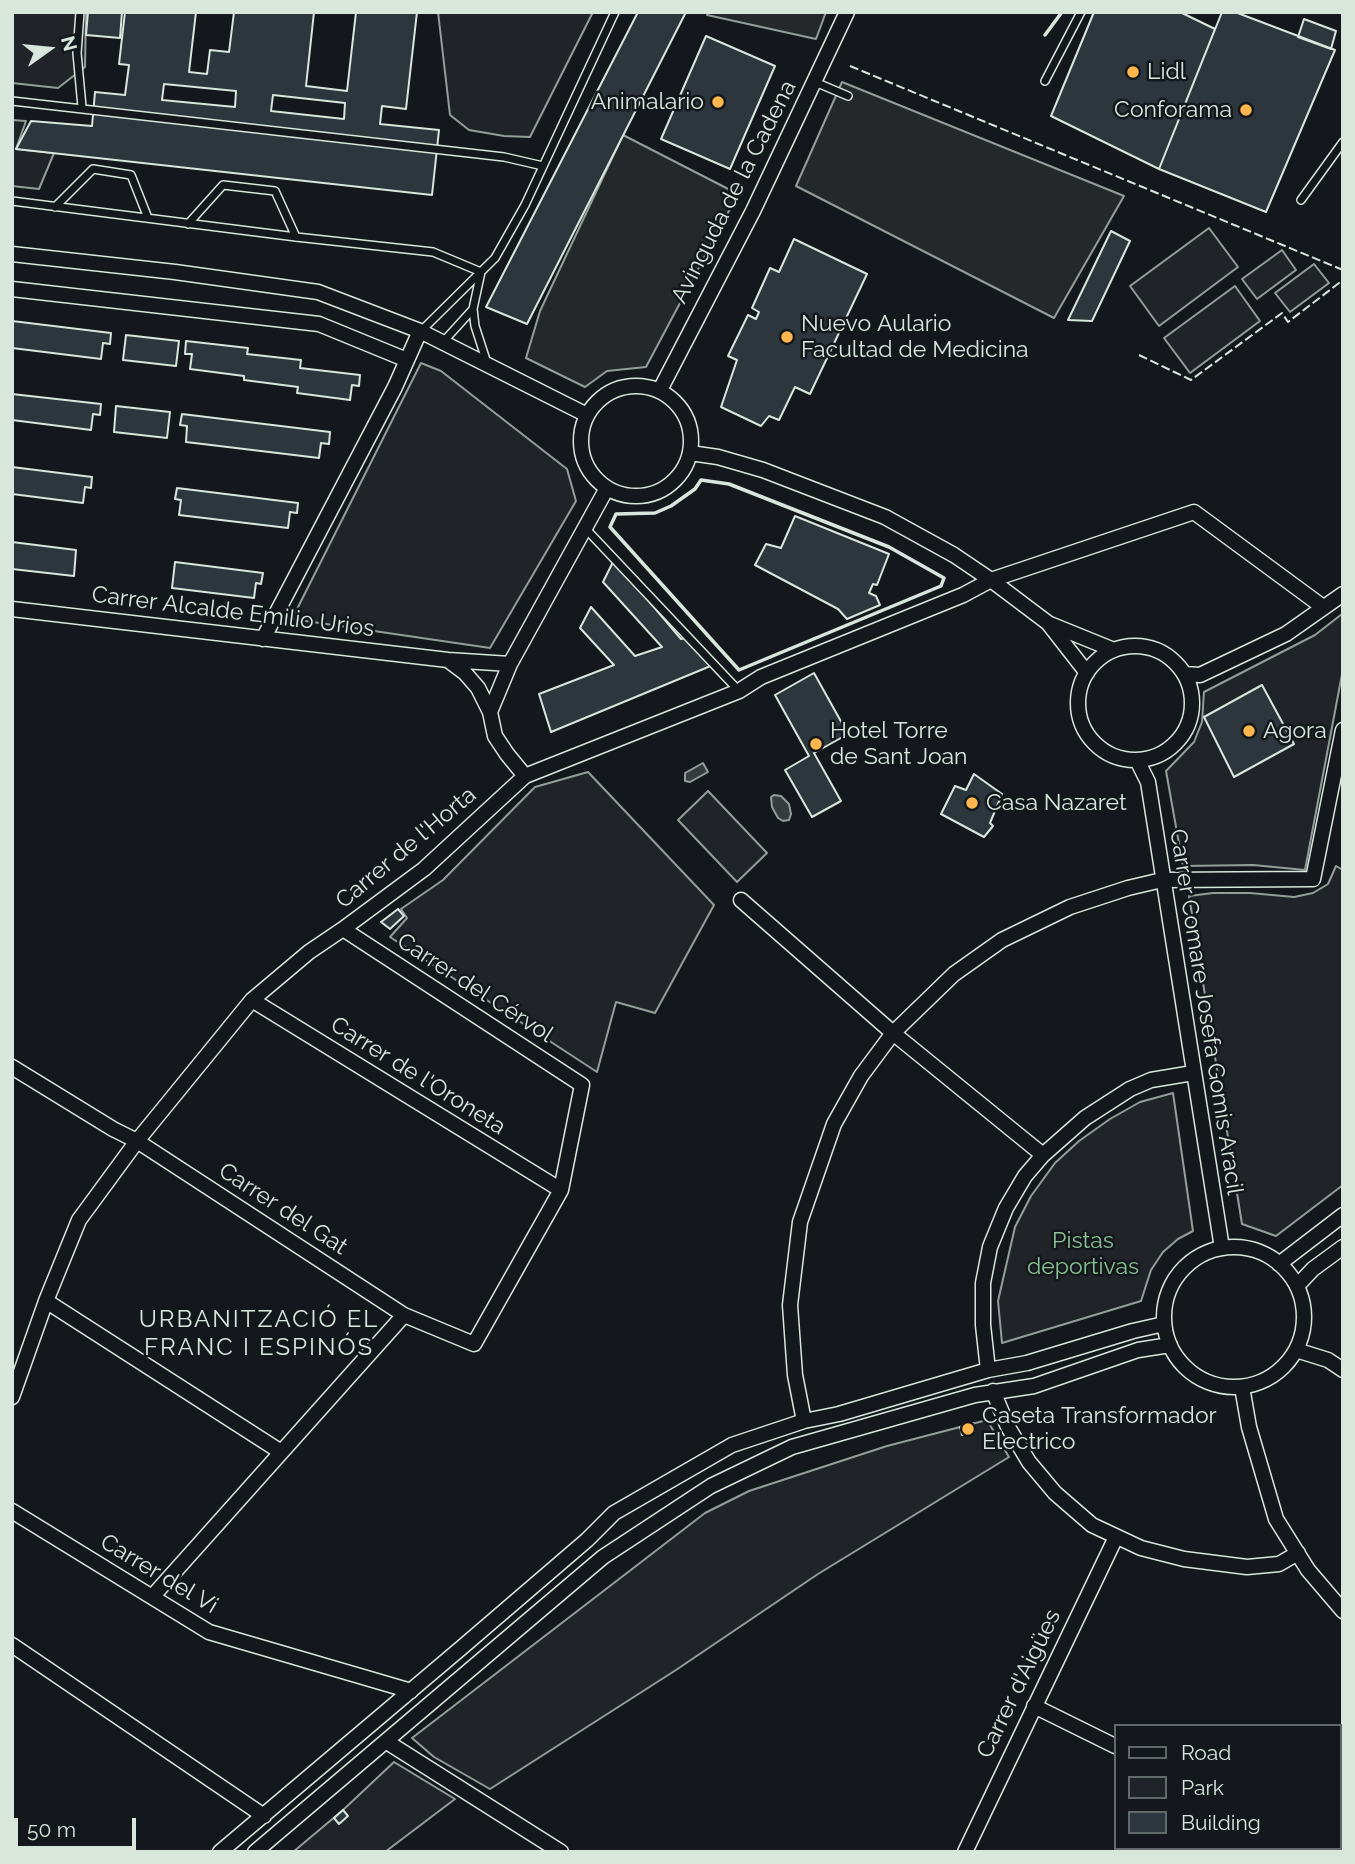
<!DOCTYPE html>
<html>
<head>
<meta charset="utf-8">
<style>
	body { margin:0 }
	#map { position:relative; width:1355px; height:1864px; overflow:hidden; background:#14181c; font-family:Raleway,sans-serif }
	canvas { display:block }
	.frame { position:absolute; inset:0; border:14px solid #d8e6dc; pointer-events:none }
	.legend { position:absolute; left:1114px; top:1724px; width:228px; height:126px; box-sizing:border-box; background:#14181c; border:2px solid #626a69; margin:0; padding:9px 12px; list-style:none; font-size:21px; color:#d8e6dc }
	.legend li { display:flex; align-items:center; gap:14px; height:35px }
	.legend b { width:35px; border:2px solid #626a69 }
	.north { position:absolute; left:14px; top:14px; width:70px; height:70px; -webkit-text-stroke:5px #14181c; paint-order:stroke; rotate:75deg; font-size:19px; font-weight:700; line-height:28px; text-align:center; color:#d8e6dc }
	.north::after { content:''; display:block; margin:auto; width:24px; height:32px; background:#d8e6dc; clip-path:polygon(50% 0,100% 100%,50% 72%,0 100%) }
	.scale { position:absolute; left:14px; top:1818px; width:122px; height:32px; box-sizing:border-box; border:4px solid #d8e6dc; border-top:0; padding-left:9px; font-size:21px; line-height:24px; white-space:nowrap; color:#d8e6dc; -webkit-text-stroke:5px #14181c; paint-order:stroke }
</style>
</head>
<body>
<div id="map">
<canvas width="1355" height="1864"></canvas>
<div class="frame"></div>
<ul class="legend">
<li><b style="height:9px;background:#14181c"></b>Road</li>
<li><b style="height:19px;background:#202428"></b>Park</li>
<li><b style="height:19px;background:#2c363c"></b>Building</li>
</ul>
<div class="north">N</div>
<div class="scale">50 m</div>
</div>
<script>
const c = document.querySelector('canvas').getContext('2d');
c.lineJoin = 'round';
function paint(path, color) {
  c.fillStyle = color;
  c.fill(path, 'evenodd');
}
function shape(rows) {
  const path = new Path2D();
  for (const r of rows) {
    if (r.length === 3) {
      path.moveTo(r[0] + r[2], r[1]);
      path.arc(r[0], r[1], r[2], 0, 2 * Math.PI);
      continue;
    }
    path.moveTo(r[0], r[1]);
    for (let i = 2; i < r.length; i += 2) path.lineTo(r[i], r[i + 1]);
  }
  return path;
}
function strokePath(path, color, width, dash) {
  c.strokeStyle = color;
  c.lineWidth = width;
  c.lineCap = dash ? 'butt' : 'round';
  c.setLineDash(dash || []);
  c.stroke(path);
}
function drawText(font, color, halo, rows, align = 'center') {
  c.font = font + ' Raleway,sans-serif';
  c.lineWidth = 5;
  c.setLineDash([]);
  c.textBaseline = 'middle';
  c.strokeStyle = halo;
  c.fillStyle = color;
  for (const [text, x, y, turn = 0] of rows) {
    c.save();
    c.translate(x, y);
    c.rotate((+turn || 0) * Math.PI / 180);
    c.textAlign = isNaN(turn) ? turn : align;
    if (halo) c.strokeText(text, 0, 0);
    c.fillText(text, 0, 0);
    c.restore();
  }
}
const green = shape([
	[12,12,86,12,85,67,58,88,12,83,12,12],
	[438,12,593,12,530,137,504,136,469,130,450,115,438,12],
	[12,120,26,121,16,149,54,153,39,189,12,186,12,120],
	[1209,228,1238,267,1159,326,1130,286,1209,228],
	[1282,250,1296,270,1257,299,1242,279,1282,250],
	[1314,264,1329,283,1290,312,1275,293,1314,264],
	[1235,286,1260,321,1190,373,1164,338,1235,286],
	[421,363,441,371,567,469,576,501,490,648,292,619,421,363],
	[1342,614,1343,669,1305,870,1253,865,1183,866,1166,771,1194,742,1202,722,1204,692,1315,635,1342,614],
	[588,772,714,905,655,1013,616,1002,597,1072,390,937,407,918,401,909,443,880,535,787,588,772],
	[708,791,767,853,737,882,678,820,708,791],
	[1336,866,1343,870,1343,1185,1276,1236,1242,1224,1189,896,1213,893,1250,893,1294,897,1313,893,1328,884,1336,866],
	[1173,1093,1193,1231,1178,1239,1163,1252,1151,1270,1141,1301,1002,1343,998,1301,1015,1227,1031,1196,1055,1163,1079,1141,1110,1119,1140,1102,1173,1093],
	[987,1420,1009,1457,818,1574,676,1670,490,1789,434,1757,412,1738,705,1513,749,1491,887,1446,987,1420],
	[394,1762,455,1799,385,1852,293,1852,343,1810,394,1762]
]);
const parking = shape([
	[709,12,826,12,816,39,707,15,709,12],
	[842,82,1124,196,1054,318,796,186,842,82],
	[623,135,738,194,646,367,607,371,585,387,526,358,540,311,623,135]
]);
const water = shape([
	[703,763,708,772,690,782,685,781,685,773,703,763],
	[774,795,781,796,789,804,791,814,789,820,783,821,778,818,772,807,771,797,774,795]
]);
const building = shape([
	[88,12,122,12,120,38,86,35,88,12],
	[125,12,196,12,189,72,207,74,210,50,229,52,234,12,314,12,306,86,347,91,356,12,417,12,406,109,382,106,380,124,439,130,432,195,16,149,31,121,92,126,95,92,125,95,129,65,119,64,125,12],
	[164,84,236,91,235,107,162,100,164,84],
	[273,95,345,103,344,119,271,111,273,95],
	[638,12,686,12,527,324,486,307,638,12],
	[1094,12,1180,12,1215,29,1159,169,1051,116,1094,12],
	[1222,12,1235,12,1335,50,1266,212,1159,169,1222,12],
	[1304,19,1336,31,1331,49,1298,37,1304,19],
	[706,36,775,66,730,169,661,139,706,36],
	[1111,231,1130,241,1092,321,1068,320,1111,231],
	[794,239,867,274,810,394,795,387,779,420,769,416,761,426,721,407,737,360,728,356,748,315,756,319,759,312,752,308,770,268,779,272,794,239],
	[12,321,111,333,110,344,103,343,101,359,12,348,12,321],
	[126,335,179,341,176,366,123,360,126,335],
	[186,341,248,348,247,354,301,360,300,368,360,375,359,386,352,385,350,400,297,393,298,387,244,380,244,376,190,369,192,354,185,354,186,341],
	[12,394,101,404,100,415,93,414,91,430,12,420,12,394],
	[116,406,170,412,167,438,114,432,116,406],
	[182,414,330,432,329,444,321,443,319,458,186,442,187,426,180,425,182,414],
	[12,467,92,477,91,488,85,487,83,503,12,494,12,467],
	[177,488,298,503,297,513,290,512,288,528,179,515,181,500,175,499,177,488],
	[795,516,889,554,877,585,873,584,869,593,876,596,880,605,847,619,838,609,755,565,766,544,781,548,795,516],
	[12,542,76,550,74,576,12,569,12,542],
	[614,560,681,639,686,638,713,665,551,732,539,694,614,665,580,628,591,607,635,656,662,647,603,582,614,560],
	[175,562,263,573,261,584,256,583,254,598,172,588,175,562],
	[814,673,848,734,814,753,841,801,812,817,785,770,809,756,775,695,814,673],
	[1262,685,1294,744,1234,777,1204,717,1262,685],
	[974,774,1002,794,990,823,993,826,984,837,941,814,955,786,966,790,974,774],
	[398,909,404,916,390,929,381,922,398,909],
	[973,1423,975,1431,962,1435,960,1427,973,1423],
	[343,1810,348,1816,339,1824,334,1818,343,1810]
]);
const service = shape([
	[80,12,77,53,82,107],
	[1045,81,1081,12],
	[815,82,848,96],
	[12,101,504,157,543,166],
	[1301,200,1343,142],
	[12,201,296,237,433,252,481,272,473,309,475,326,487,363],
	[55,207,93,169,131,175,148,218],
	[188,224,223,185,275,191,296,237],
	[421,331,495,258,525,205,615,12],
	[443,342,473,309],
	[585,528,739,691]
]);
const minor = shape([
	[12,254,175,272,318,292,420,331,587,415],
	[12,289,319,324,407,360],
	[636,441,55],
	[660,390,753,211,847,12],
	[690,453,718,457,763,470,885,517,954,555,991,580,1048,623,1087,673],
	[12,609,448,660,510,664],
	[1050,624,1114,650],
	[263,639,395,387,420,331],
	[1135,703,57],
	[449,661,465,673,478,688,490,712],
	[1184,674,1200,675,1286,634,1343,594],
	[1137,760,1148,782,1222,1248],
	[525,776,507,754,495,736,490,712,510,664,607,488],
	[741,900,893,1033,1043,1155],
	[252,1000,561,1190],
	[12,1067,113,1129,137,1141,404,1315,474,1344,561,1190,582,1085,343,929],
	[1234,1317,70],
	[1279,1264,1343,1215],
	[1297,1286,1313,1269,1343,1247],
	[46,1301,281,1452],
	[1296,1350,1328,1360,1343,1370],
	[988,1370,983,1325,983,1283,990,1247,1006,1208,1025,1176,1043,1155,1085,1118,1130,1089,1151,1080,1193,1073],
	[1242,1387,1249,1427,1276,1519,1308,1570,1343,1611],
	[993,1391,1008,1427,1029,1462,1055,1493,1092,1525,1141,1548,1184,1559,1247,1567,1279,1564,1298,1553],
	[12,1397,46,1301,79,1220,137,1141,252,1000,309,952,343,929,424,869,525,776,739,691,761,677,963,595,991,580,1194,512,1323,607],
	[804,1421,795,1375,790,1305,800,1222,834,1124,861,1076,893,1033,954,974,1002,940,1070,907,1128,888,1162,880,1313,879,1343,730],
	[12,1511,209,1632,411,1691],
	[152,1597,404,1315],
	[12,1645,264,1816],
	[1034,1706,1115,1746],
	[387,1742,561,1852],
	[1322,1848,1329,1852],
	[220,1852,460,1649,587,1540,614,1513,732,1445,804,1421,839,1414,988,1370,1027,1363,1133,1331,1164,1324],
	[255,1852,603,1557,711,1486,792,1447,975,1395,1034,1386,1138,1350,1170,1345],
	[965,1852,1116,1537]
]);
const fence = shape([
	[850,66,1343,270],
	[1139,355,1191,380,1282,313,1288,322,1343,280]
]);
const wall = shape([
	[1045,35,1062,12],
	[701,480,729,484,889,547,944,578,941,586,739,670,610,527,616,514,655,513,671,506,695,489,701,480]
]);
const markers = [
	[1133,72,7,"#ffb74d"],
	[718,102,7,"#ffb74d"],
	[1246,110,7,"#ffb74d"],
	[787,337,7,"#ffb74d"],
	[1249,731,7,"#ffb74d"],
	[816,744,7,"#ffb74d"],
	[972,803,7,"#ffb74d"],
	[968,1429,7,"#ffb74d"]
];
const poiNames = [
	["Lidl",1147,72],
	["Animalario",704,102,"right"],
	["Conforama",1232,110,"right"],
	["Nuevo Aulario",801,324],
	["Facultad de Medicina",801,350],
	["Hotel Torre",830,731],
	["de Sant Joan",830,757],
	["Agora",1263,731],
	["Casa Nazaret",986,803],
	["Caseta Transformador",982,1416],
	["Electrico",982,1442]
];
const streetNames = [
	["Avinguda de la Cadena",734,192,-63],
	["Carrer Alcalde Emilio Urios",233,612,7],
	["Carrer de l'Horta",406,848,-40],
	["Carrer del Cérvol",475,988,33],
	["Carrer Comare Josefa Gomis Aracil",1206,1012,81],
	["Carrer de l'Oroneta",418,1076,32],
	["Carrer del Gat",283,1209,33],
	["Carrer del Vi",159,1574,31],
	["Carrer d'Aigües",1019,1684,-64]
];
const parkNames = [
	["Pistas",1083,1241],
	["deportivas",1083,1267]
];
const neighbourhoodNames = [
	["URBANITZACIÓ EL",259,1320],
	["FRANC I ESPINÓS",259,1348]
];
paint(green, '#202428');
strokePath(green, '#939e99', 2);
paint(parking, '#24282b');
strokePath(parking, '#939e99', 2);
paint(water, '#363b3e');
strokePath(water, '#939e99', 2);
paint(building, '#2c363c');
strokePath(building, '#d8e6dc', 2);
strokePath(service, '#d8e6dc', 10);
strokePath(minor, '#d8e6dc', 17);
strokePath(service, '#14181c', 7);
strokePath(minor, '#14181c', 14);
strokePath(fence, '#d8e6dc', 2, [9, 3.5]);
strokePath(wall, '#d8e6dc', 3.5);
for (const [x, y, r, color] of markers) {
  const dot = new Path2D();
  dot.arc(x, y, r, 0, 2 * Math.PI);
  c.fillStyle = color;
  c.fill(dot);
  strokePath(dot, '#14181c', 2.5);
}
drawText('23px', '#d8e6dc', '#14181c', poiNames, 'left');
drawText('23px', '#d8e6dc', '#14181c', streetNames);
drawText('23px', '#8ac095', '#14181c', parkNames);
c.letterSpacing = '2px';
drawText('24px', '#d8e6dc', '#14181c', neighbourhoodNames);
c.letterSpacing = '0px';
</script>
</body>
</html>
